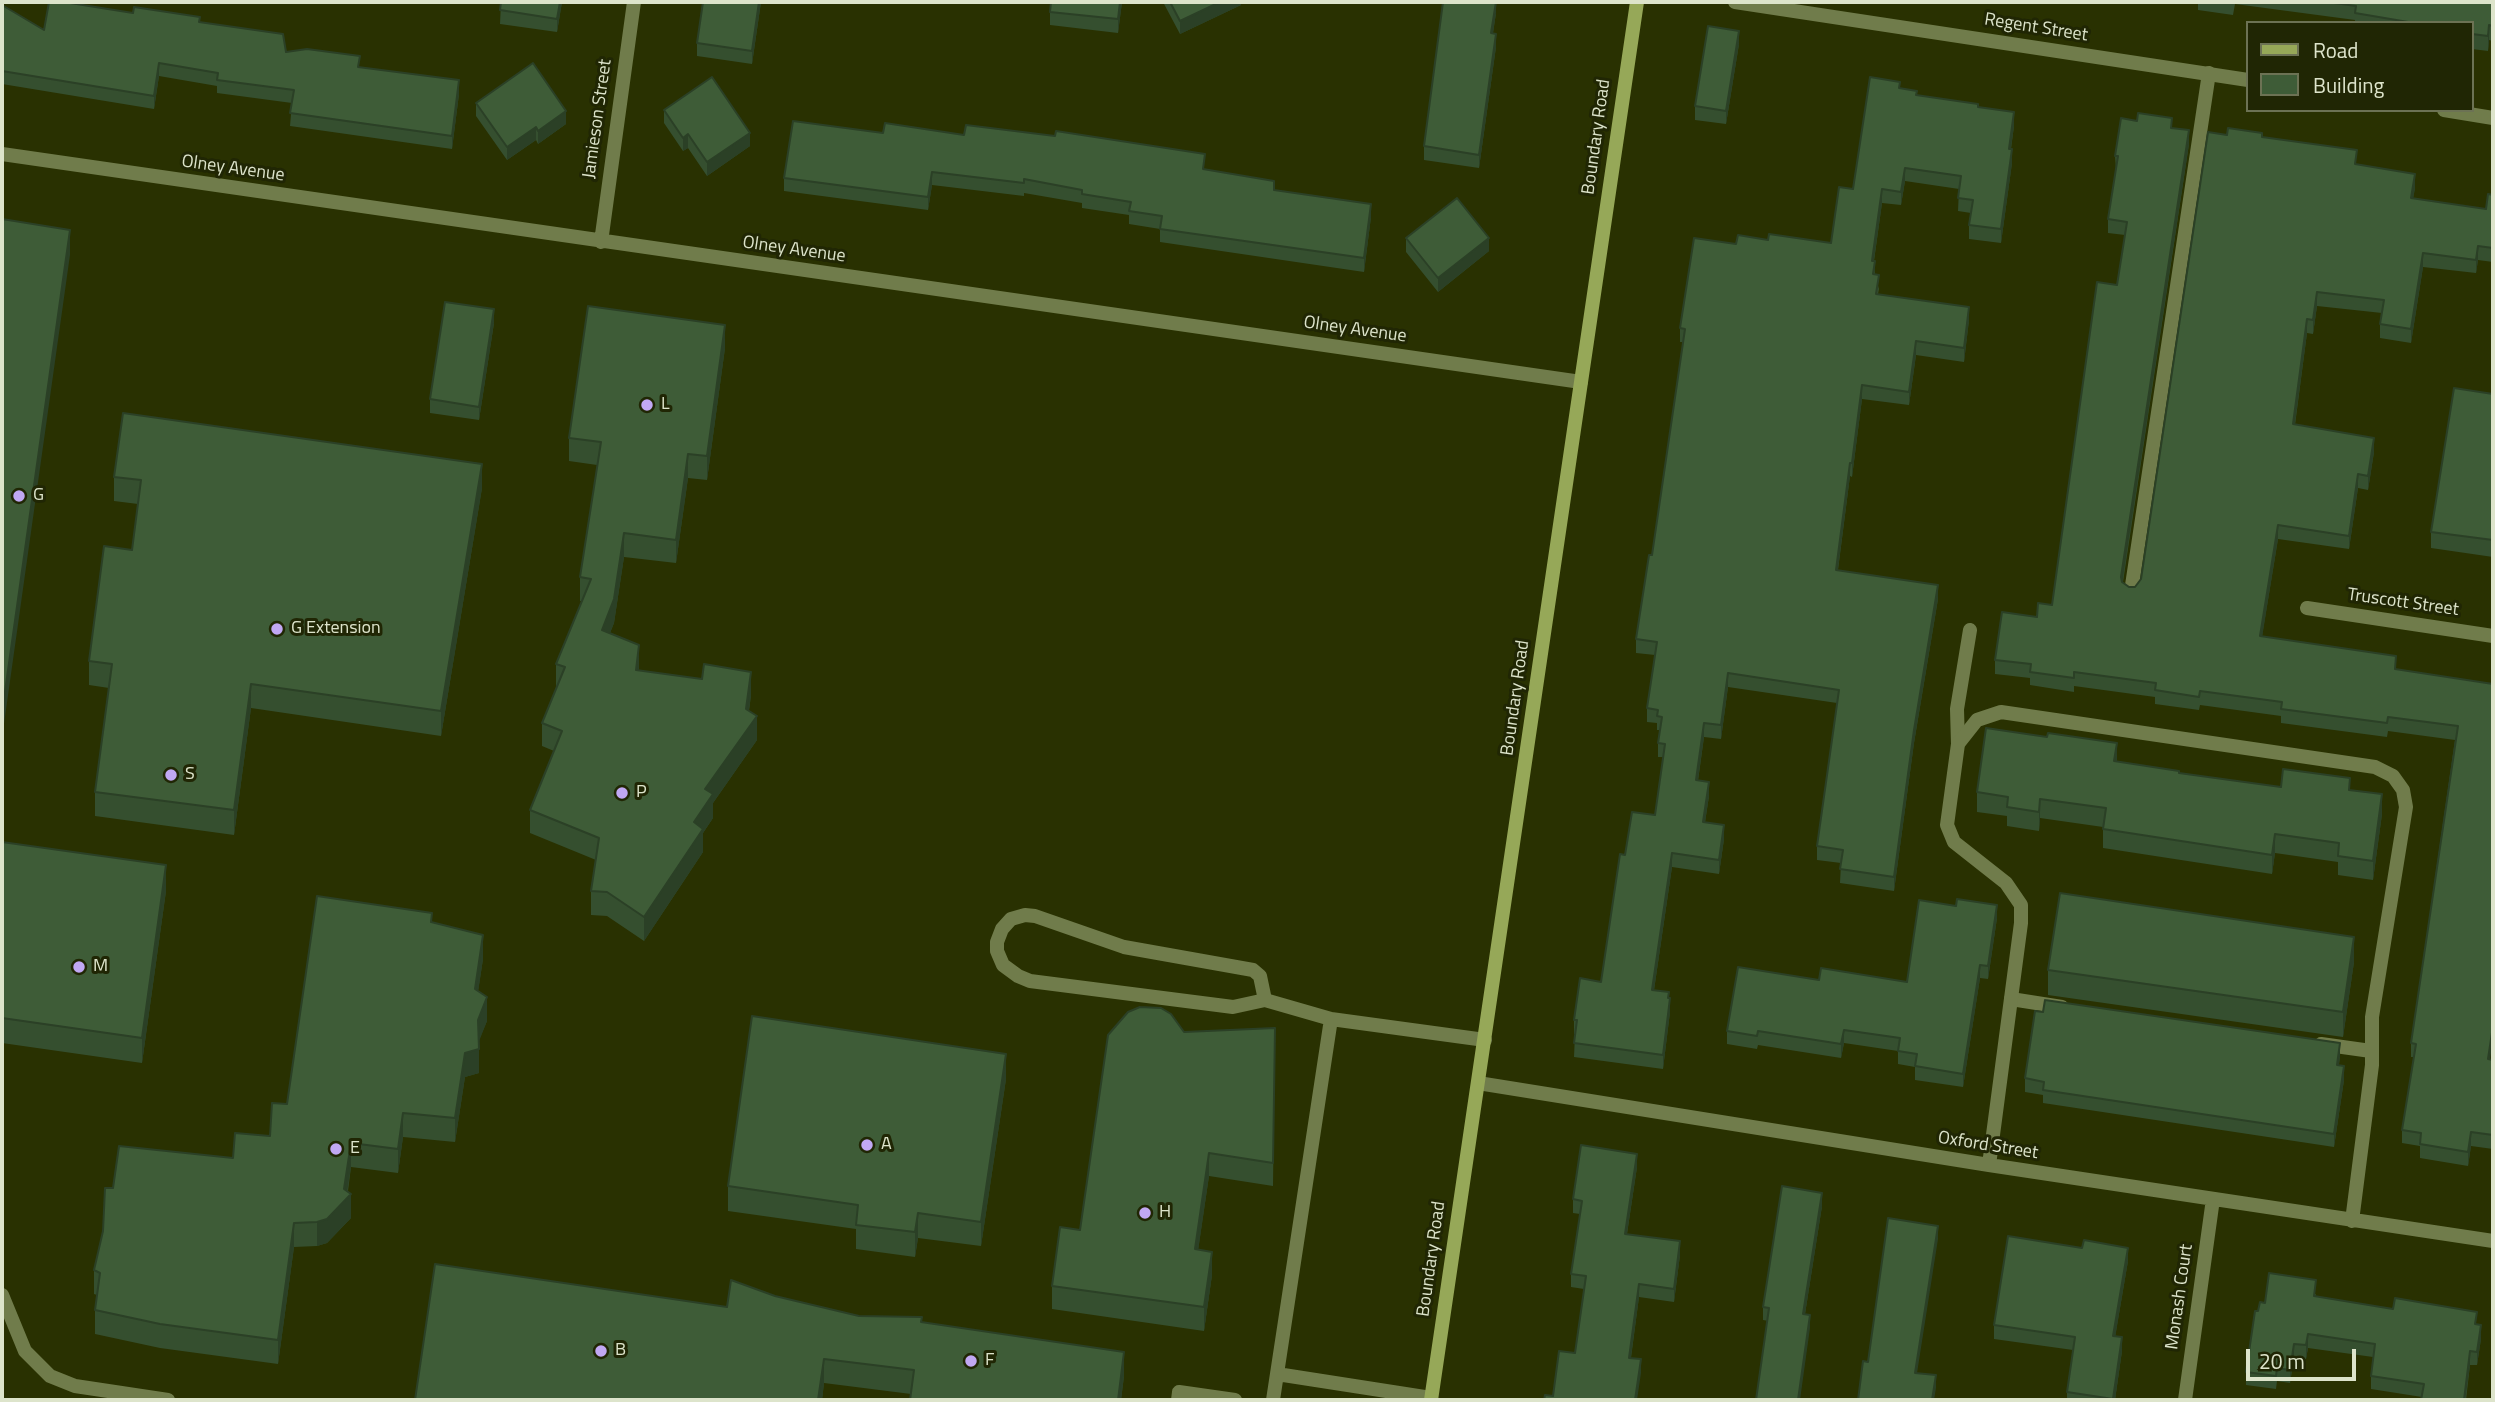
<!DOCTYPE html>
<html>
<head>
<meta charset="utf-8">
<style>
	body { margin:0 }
	#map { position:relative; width:2495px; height:1402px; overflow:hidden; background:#293101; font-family:"Titillium Web",sans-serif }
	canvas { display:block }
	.frame { position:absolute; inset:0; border:4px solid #dde4cb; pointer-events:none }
	.legend { position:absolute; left:2246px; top:21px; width:228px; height:91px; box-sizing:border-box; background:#202604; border:2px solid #6c7254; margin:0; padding:9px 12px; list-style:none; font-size:21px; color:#dde4cb }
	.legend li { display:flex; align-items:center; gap:14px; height:35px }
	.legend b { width:35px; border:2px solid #6c7254 }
	.scale { position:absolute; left:2246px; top:1349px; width:110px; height:32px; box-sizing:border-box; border:4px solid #dde4cb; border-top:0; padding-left:9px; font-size:21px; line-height:24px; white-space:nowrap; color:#dde4cb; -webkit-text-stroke:5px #202604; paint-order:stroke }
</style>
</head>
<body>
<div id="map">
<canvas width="2495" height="1402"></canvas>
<div class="frame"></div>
<ul class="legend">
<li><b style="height:9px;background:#96a858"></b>Road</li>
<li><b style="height:19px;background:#3e5c37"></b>Building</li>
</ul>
<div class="scale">20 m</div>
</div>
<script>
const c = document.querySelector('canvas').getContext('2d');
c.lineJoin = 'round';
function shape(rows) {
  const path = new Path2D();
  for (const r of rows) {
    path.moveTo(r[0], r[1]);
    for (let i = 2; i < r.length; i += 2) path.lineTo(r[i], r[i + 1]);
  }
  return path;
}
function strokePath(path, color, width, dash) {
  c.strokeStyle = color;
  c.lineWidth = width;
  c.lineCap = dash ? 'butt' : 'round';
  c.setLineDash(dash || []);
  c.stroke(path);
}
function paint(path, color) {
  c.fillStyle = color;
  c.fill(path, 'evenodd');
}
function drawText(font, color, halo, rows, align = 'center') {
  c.font = font + ' "Titillium Web",sans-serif';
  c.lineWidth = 6;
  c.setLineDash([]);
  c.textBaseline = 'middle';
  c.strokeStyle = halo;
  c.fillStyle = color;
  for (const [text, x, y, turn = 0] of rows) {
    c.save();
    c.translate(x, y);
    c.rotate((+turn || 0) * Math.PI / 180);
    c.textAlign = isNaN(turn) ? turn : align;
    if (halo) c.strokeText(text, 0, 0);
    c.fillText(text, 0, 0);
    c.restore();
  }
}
const service = shape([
	[2131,592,2209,73],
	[1958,744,1957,709,1970,630],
	[2011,999,2062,1007],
	[1265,1000,1260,976,1253,970,1124,947,1035,916,1025,915,1011,919,1002,929,997,942,997,951,1003,965,1018,976,1030,981,1233,1007,1265,1000,1331,1019,1273,1400],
	[1331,1019,1485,1040],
	[2321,1044,2371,1051],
	[2,1295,25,1351,50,1376,75,1386,168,1400],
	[1277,1374,1431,1398],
	[1178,1400,1179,1392,1235,1400]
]);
const minor = shape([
	[1735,2,2248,80],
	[2444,110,2493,118],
	[2,154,1581,382],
	[601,242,634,2],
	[2307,608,2493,636],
	[1478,1083,1989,1165,2493,1241],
	[1989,1165,2021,923,2021,905,2006,883,1954,842,1947,825,1958,744,1977,720,2001,712,2375,767,2393,776,2403,790,2406,807,2372,1017,2372,1065,2352,1221],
	[2185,1400,2213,1199]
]);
const secondary = shape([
	[1431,1400,1637,2]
]);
const wall = shape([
	[501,2,562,2,557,32,500,24],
	[761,2,752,64,697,56,697,43],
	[1122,2,1118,33,1050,25,1050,12],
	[1163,2,1241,2,1241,5,1180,34],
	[2198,2,2493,2,2493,41,2489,40,2488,51,2472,49,2472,23,2355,23,2355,20,2235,4,2233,15,2198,10],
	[2,5,44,30,133,13,200,22,286,52,360,67,459,94,452,149,290,126,292,103,217,93,217,86,159,76,154,109,2,84],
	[1496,13,1493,33,1496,47,1479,168,1424,160,1424,146],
	[1739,44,1726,124,1695,120,1695,106],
	[1900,89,1917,95,1978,107,2014,126,2011,149,2012,163,2001,243,1969,239,1969,225,1971,213,1958,211,1959,189,1905,181,1901,205,1882,203,1874,261,1875,275,1879,289,1878,294,1969,320,1964,362,1916,355,1909,405,1862,399,1852,477,1850,476,1838,570,1938,599,1914,743,1894,891,1840,883,1841,863,1817,860,1817,846,1837,703,1728,687,1721,739,1704,737,1698,781,1709,796,1705,822,1724,839,1719,874,1672,867,1654,990,1669,998,1670,1012,1663,1069,1574,1057,1575,1034,1574,1034,1574,1020,1601,982,1625,855,1655,815,1663,757,1658,757,1658,743,1660,730,1657,730,1657,723,1647,722,1647,708,1655,655,1636,653,1636,639,1652,555,1683,342,1680,342,1680,328,1736,244,1768,240,1831,243,1853,189],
	[476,103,566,124,538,144,536,140,507,160,476,116],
	[664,110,750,146,707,176,688,148,683,151,664,123],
	[2137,121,2172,128,2189,144,2123,582,2129,587,2135,587,2141,579,2227,135,2262,137,2357,165,2415,188,2413,198,2486,209,2493,195,2493,262,2478,260,2476,273,2423,267,2411,343,2380,338,2380,324,2382,313,2317,306,2313,334,2307,333,2295,425,2374,452,2368,490,2358,488,2349,549,2278,539,2262,636,2396,670,2493,684,2490,1060,2493,1060,2493,1149,2471,1146,2468,1166,2420,1158,2420,1146,2402,1143,2402,1130,2414,1057,2411,1057,2411,1043,2455,740,2388,731,2387,737,2281,723,2281,716,2200,705,2199,710,2155,704,2155,697,2074,686,2074,692,2030,685,2030,678,1995,674,1995,660,2037,617,2052,605,2117,285,2125,235,2108,233,2108,219,2116,170,2115,156],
	[883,133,1205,170,1371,217,1364,272,1160,242,1160,229,1129,224,1129,215,1082,208,1082,203,1024,193,1024,196,932,185,928,210,784,191,784,178],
	[1406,238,1489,251,1438,292,1406,252],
	[494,323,479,420,430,413,430,399],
	[725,348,707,480,688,478,676,563,624,557,614,623,610,633,639,671,751,695,749,711,757,740,713,803,713,818,703,833,703,852,644,941,607,916,591,915,591,891,596,860,530,833,530,810,554,751,542,746,542,723,556,688,556,664,582,601,580,601,580,577,597,465,569,461,569,438],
	[2493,394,2493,557,2431,548,2431,532],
	[114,477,482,488,441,736,251,708,234,835,95,816,95,792,109,688,89,685,89,661,132,550,138,504,114,501],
	[2117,761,2179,773,2281,787,2350,790,2382,814,2373,880,2338,875,2338,862,2275,853,2272,874,2103,848,2103,827,2040,818,2039,831,2007,826,2007,816,1977,812,1977,792],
	[2,842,166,891,142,1063,2,1043],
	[1997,918,1988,979,1980,978,1963,1087,1915,1080,1915,1067,1898,1064,1898,1051,1844,1043,1841,1058,1758,1045,1757,1049,1727,1044,1727,1031,1907,982],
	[432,922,483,959,478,991,487,1021,478,1042,479,1073,465,1077,455,1142,403,1137,398,1173,351,1167,348,1191,351,1218,327,1243,317,1246,294,1247,278,1364,160,1348,95,1334,95,1310,97,1295,94,1294,94,1270,113,1188,233,1158,270,1136,287,1104],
	[2354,962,2343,1037,2048,995,2048,970],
	[1275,1028,1273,1186,1209,1176,1198,1250,1212,1275,1204,1331,1052,1309,1052,1286,1184,1032],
	[2340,1056,2339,1065,2344,1080,2334,1147,2043,1103,2043,1095,2025,1092,2025,1078],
	[1006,1079,981,1246,918,1238,915,1257,856,1249,856,1229,728,1211,728,1186],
	[1637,1167,1627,1234,1680,1255,1674,1302,1639,1297,1631,1358,1641,1373,1553,1396,1575,1353,1584,1289,1571,1287,1571,1274,1580,1214,1573,1213,1573,1199],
	[1822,1206,1805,1314,1810,1328,1763,1320,1763,1307],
	[2128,1261,2115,1337,2122,1351,2115,1400,2067,1400,2067,1392,2073,1350,1994,1339,1994,1325],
	[2316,1294,2315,1297,2477,1324,2481,1339,2477,1365,2470,1365,2466,1400,2421,1400,2422,1397,2371,1389,2371,1376,2373,1357,2308,1348,2306,1359,2294,1357,2290,1383,2277,1381,2276,1389,2246,1385,2246,1372,2265,1303],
	[775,1296,859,1316,922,1322,1124,1376,1121,1400,910,1400,911,1394,824,1383,822,1400,415,1400,727,1307]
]);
const shadedWall = shape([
	[560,2,562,2,557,32,557,19],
	[759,2,761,2,752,64,752,51],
	[1120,2,1122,2,1118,33,1118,19],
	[1220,2,1241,2,1241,5,1180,34,1180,21],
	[1496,2,1496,13,1491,46,1491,33],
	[2489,25,2489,40,2488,51,2488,36],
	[1739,31,1739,44,1726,124,1726,111],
	[1496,34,1496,47,1479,168,1479,155],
	[159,63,159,76,154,109,154,96],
	[459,80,459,94,452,149,452,136],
	[566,111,566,124,538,144,538,131],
	[2014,112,2014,126,2009,162,2009,149],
	[536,127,536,140,507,160,507,147],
	[2189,130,2189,144,2121,591,2121,577],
	[750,133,750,146,707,176,707,162],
	[688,134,688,148,683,151,683,138],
	[2012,149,2012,163,2001,243,2001,229],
	[1905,168,1905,181,1901,205,1901,192],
	[932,172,932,185,928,210,928,197],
	[2415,174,2415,188,2411,212,2411,198],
	[1882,189,1882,203,1872,274,1872,261],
	[1371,204,1371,217,1364,272,1364,258],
	[70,230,70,255,2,738,2,713],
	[1489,238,1489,251,1438,292,1438,278],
	[2478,246,2478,260,2476,273,2476,260],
	[2423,253,2423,267,2411,343,2411,329],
	[2317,292,2317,306,2313,334,2313,320],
	[1969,307,1969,320,1964,362,1964,348],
	[494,309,494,323,479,420,479,407],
	[2307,319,2307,333,2293,438,2293,424],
	[725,325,725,348,707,480,707,456],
	[1916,341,1916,355,1909,405,1909,392],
	[1862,385,1862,399,1852,477,1852,463],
	[2374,438,2374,452,2368,490,2368,476],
	[688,454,688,478,676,563,676,540],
	[1850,463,1850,476,1836,584,1836,570],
	[482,464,482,488,441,736,441,711],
	[2358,474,2358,488,2349,549,2349,536],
	[2278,525,2278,539,2260,650,2260,636],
	[624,533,624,557,614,623,602,653,602,630],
	[1938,585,1938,599,1914,743,1894,891,1894,877,1914,730],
	[639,645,639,669,636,694,636,670],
	[751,672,751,695,746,732,757,716,757,740,713,803,713,818,703,833,703,852,644,941,644,917,694,822,705,789,746,709],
	[1728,673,1728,687,1721,739,1721,725],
	[251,684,251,708,234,835,234,810],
	[1704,723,1704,737,1696,794,1696,780],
	[2117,743,2117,762,2114,761],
	[1709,782,1709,796,1703,836,1703,822],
	[2382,794,2382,814,2373,880,2373,861],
	[2040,799,2040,818,2039,831,2039,812],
	[1724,825,1724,839,1719,874,1719,860],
	[2275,834,2275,853,2272,874,2272,855],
	[1672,853,1672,867,1652,1004,1652,990],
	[166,865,166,891,142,1063,142,1038],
	[1997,905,1997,918,1988,979,1988,966],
	[483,935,483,959,475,1013,475,989],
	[2354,937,2354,962,2343,1037,2343,1012],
	[1980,965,1980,978,1963,1087,1963,1074],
	[487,997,487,1021,478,1044,478,1020],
	[1670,998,1670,1012,1663,1069,1663,1055],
	[2493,1026,2493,1040,2488,1073,2488,1059],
	[1844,1030,1844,1043,1841,1058,1841,1044],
	[2340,1043,2340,1056,2337,1078,2337,1065],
	[479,1049,479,1073,465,1077,455,1142,455,1118,465,1053],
	[1006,1054,1006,1079,981,1246,981,1222],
	[2344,1066,2344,1080,2334,1147,2334,1134],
	[403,1113,403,1137,398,1173,398,1149],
	[2471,1132,2471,1146,2468,1166,2468,1152],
	[351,1143,351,1167,346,1199,351,1194,351,1218,327,1243,317,1246,317,1222,344,1189],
	[1209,1153,1209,1176,1195,1272,1195,1249],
	[1637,1154,1637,1167,1625,1247,1625,1234],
	[1822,1193,1822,1206,1803,1327,1803,1314],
	[918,1213,918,1238,915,1257,915,1232],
	[294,1223,294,1247,278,1364,278,1340],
	[1938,1226,1938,1239,1915,1386,1915,1373],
	[1680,1241,1680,1255,1674,1302,1674,1289],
	[2128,1248,2128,1261,2113,1350,2113,1336],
	[1212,1252,1212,1275,1204,1331,1204,1307],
	[1639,1284,1639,1297,1629,1371,1629,1358],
	[1810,1315,1810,1328,1800,1400,1798,1400],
	[2481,1325,2481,1339,2477,1365,2477,1352],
	[2308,1334,2308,1348,2306,1359,2306,1345],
	[2122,1337,2122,1351,2115,1400,2113,1400],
	[2294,1344,2294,1357,2290,1383,2290,1370],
	[2470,1351,2470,1365,2465,1400,2464,1400],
	[1124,1352,1124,1376,1121,1400,1118,1400],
	[824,1359,824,1383,822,1400,818,1400],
	[1641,1359,1641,1373,1637,1400,1635,1400],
	[1936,1375,1936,1388,1934,1400,1932,1400]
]);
const building = shape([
	[49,2,64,2,133,13,134,7,200,17,199,22,283,34,286,52,307,49,360,56,358,67,459,80,452,136,290,113,294,90,217,80,218,73,159,63,154,96,2,71,2,5,44,30,49,2],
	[501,2,560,2,557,19,500,10,501,2],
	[703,2,759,2,752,51,697,43,703,2],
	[1051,2,1120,2,1118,19,1050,12,1051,2],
	[1170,2,1220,2,1180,21,1170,2],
	[1443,2,1496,2,1491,33,1496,34,1479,155,1424,146,1443,2],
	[2327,2,2493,2,2493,26,2489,25,2488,36,2472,34,2472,23,2414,23,2355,13,2356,6,2327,2],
	[1708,26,1739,31,1726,111,1695,106,1708,26],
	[533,63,566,111,538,131,536,127,507,147,476,103,533,63],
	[712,77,750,133,707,162,688,134,683,138,664,110,712,77],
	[1870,77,1900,82,1899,88,1917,91,1916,95,1978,104,1978,107,2014,112,2009,149,2012,149,2001,229,1969,225,1973,200,1958,198,1961,176,1905,168,1901,192,1882,189,1872,261,1875,261,1873,274,1879,275,1876,294,1969,307,1964,348,1916,341,1909,392,1862,385,1852,463,1850,463,1836,570,1938,585,1914,730,1894,877,1840,869,1843,850,1817,846,1839,690,1728,673,1721,725,1704,723,1696,780,1709,782,1703,822,1724,825,1719,860,1672,853,1652,990,1669,992,1668,998,1670,998,1663,1055,1574,1043,1577,1020,1574,1020,1580,978,1601,982,1620,854,1625,855,1632,812,1655,815,1665,744,1658,743,1662,717,1657,716,1658,710,1647,708,1657,642,1636,639,1649,555,1652,555,1685,329,1680,328,1694,238,1736,244,1738,235,1768,240,1769,234,1831,243,1839,187,1853,189,1870,77],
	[2138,113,2172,118,2171,128,2189,130,2121,577,2122,582,2129,587,2135,587,2141,579,2208,132,2227,135,2228,128,2262,133,2262,137,2357,150,2355,164,2415,174,2411,198,2486,209,2488,194,2493,195,2493,248,2478,246,2476,260,2423,253,2411,329,2380,324,2384,300,2317,292,2313,320,2307,319,2293,424,2374,438,2368,476,2358,474,2349,536,2278,525,2260,636,2396,656,2395,669,2493,684,2493,1026,2488,1059,2493,1060,2493,1135,2471,1132,2468,1152,2420,1144,2421,1133,2402,1130,2416,1044,2411,1043,2458,726,2388,717,2387,723,2281,709,2282,702,2200,691,2199,697,2155,690,2156,683,2074,672,2074,678,2030,672,2031,664,1995,660,2002,612,2037,617,2038,603,2052,605,2097,282,2117,285,2127,222,2108,219,2118,156,2115,156,2121,118,2137,121,2138,113],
	[793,121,883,133,885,123,964,135,966,125,1055,136,1056,131,1205,154,1203,169,1274,181,1274,190,1371,204,1364,258,1160,229,1162,216,1129,211,1131,202,1082,194,1082,190,1024,179,1024,183,932,172,928,197,784,178,793,121],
	[1457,198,1489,238,1438,278,1406,238,1457,198],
	[2,219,70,230,2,713,2,219],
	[445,302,494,309,479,407,430,399,445,302],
	[588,306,725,325,707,456,688,454,676,540,624,533,614,599,602,630,639,645,636,670,702,679,704,664,751,672,746,709,757,716,705,789,713,794,694,822,703,829,644,917,607,892,591,891,599,838,530,810,562,731,542,723,565,667,556,664,591,579,580,577,601,442,569,438,588,306],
	[2454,388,2493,394,2493,540,2431,532,2454,388],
	[123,413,482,464,441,711,251,684,234,810,95,792,112,664,89,661,104,546,132,550,141,480,114,477,123,413],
	[1986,728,2047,737,2048,733,2117,743,2114,761,2179,771,2179,773,2281,787,2283,769,2350,778,2349,790,2382,794,2373,861,2338,856,2339,843,2275,834,2272,855,2103,829,2106,808,2040,799,2039,812,2007,807,2008,797,1977,792,1986,728],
	[2,842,166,865,142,1038,2,1018,2,842],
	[2060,893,2354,937,2343,1012,2048,970,2060,893],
	[317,896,432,913,431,922,483,935,475,989,487,997,478,1020,479,1049,465,1053,455,1118,403,1113,398,1149,351,1143,344,1189,351,1194,327,1219,317,1222,294,1223,278,1340,160,1324,95,1310,100,1273,94,1270,103,1231,105,1188,113,1188,119,1146,233,1158,235,1133,270,1136,272,1103,287,1104,317,896],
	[1957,899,1997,905,1988,966,1980,965,1963,1074,1915,1066,1917,1054,1898,1051,1900,1038,1844,1030,1841,1044,1758,1031,1757,1036,1727,1031,1738,967,1819,980,1821,968,1907,982,1919,900,1956,906,1957,899],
	[2045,1000,2340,1043,2337,1065,2344,1066,2334,1134,2043,1090,2044,1082,2025,1078,2035,1011,2043,1012,2045,1000],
	[1140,1007,1161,1008,1171,1014,1184,1032,1275,1028,1273,1163,1209,1153,1195,1249,1212,1252,1204,1307,1052,1286,1060,1227,1080,1230,1108,1035,1128,1012,1140,1007],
	[752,1016,1006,1054,981,1222,918,1213,915,1232,856,1225,858,1205,728,1186,752,1016],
	[1581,1145,1637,1154,1625,1234,1680,1241,1674,1289,1639,1284,1629,1358,1641,1359,1635,1400,1544,1400,1545,1395,1553,1396,1559,1351,1575,1353,1586,1276,1571,1274,1582,1201,1573,1199,1581,1145],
	[1782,1186,1822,1193,1803,1314,1810,1315,1798,1400,1756,1400,1769,1308,1763,1307,1782,1186],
	[1888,1218,1938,1226,1915,1373,1936,1375,1932,1400,1858,1400,1863,1361,1868,1362,1888,1218],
	[2008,1236,2082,1248,2084,1240,2128,1248,2113,1336,2122,1337,2113,1399,2067,1392,2075,1337,1994,1325,2008,1236],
	[435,1264,727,1307,731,1280,775,1296,859,1316,922,1317,921,1322,1124,1352,1118,1400,910,1400,914,1370,824,1359,818,1400,415,1400,435,1264],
	[2269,1273,2316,1280,2314,1296,2393,1309,2395,1298,2477,1312,2475,1324,2481,1325,2477,1352,2470,1351,2464,1400,2421,1400,2424,1384,2371,1376,2375,1344,2308,1334,2306,1345,2294,1344,2290,1370,2277,1368,2276,1376,2246,1372,2255,1311,2258,1311,2260,1302,2265,1303,2269,1273]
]);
const markers = [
	[647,405,7,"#c1a8f3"],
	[19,496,7,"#c1a8f3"],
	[277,629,7,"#c1a8f3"],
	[171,775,7,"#c1a8f3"],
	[622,793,7,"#c1a8f3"],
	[79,967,7,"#c1a8f3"],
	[867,1145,7,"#c1a8f3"],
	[336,1149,7,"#c1a8f3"],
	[1145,1213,7,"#c1a8f3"],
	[601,1351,7,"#c1a8f3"],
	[971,1361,7,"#c1a8f3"]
];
const streetNames = [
	["Regent Street",2036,28,9],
	["Jamieson Street",598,119,-82],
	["Boundary Road",1597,137,-82],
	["Olney Avenue",233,169,8],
	["Olney Avenue",794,250,8],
	["Olney Avenue",1355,330,8],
	["Truscott Street",2403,603,8],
	["Boundary Road",1516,698,-82],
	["Oxford Street",1988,1146,9],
	["Boundary Road",1432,1259,-82],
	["Monash Court",2180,1297,-82]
];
const poiNames = [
	["L",661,405],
	["G",33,496],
	["G Extension",291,629],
	["S",185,775],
	["P",636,793],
	["M",93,967],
	["A",881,1145],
	["E",350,1149],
	["H",1159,1213],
	["B",615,1351],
	["F",985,1361]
];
strokePath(service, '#707c4b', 14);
strokePath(minor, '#707c4b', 14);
strokePath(secondary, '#96a858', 14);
paint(wall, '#354f2f');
paint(shadedWall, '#2b4026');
paint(building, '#3e5c37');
strokePath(building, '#2b4026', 2);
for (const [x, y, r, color] of markers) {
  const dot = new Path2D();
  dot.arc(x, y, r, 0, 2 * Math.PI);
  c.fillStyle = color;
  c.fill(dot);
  strokePath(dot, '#202604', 2.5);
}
drawText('18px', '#dde4cb', '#202604', streetNames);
drawText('18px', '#dde4cb', '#202604', poiNames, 'left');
</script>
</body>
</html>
